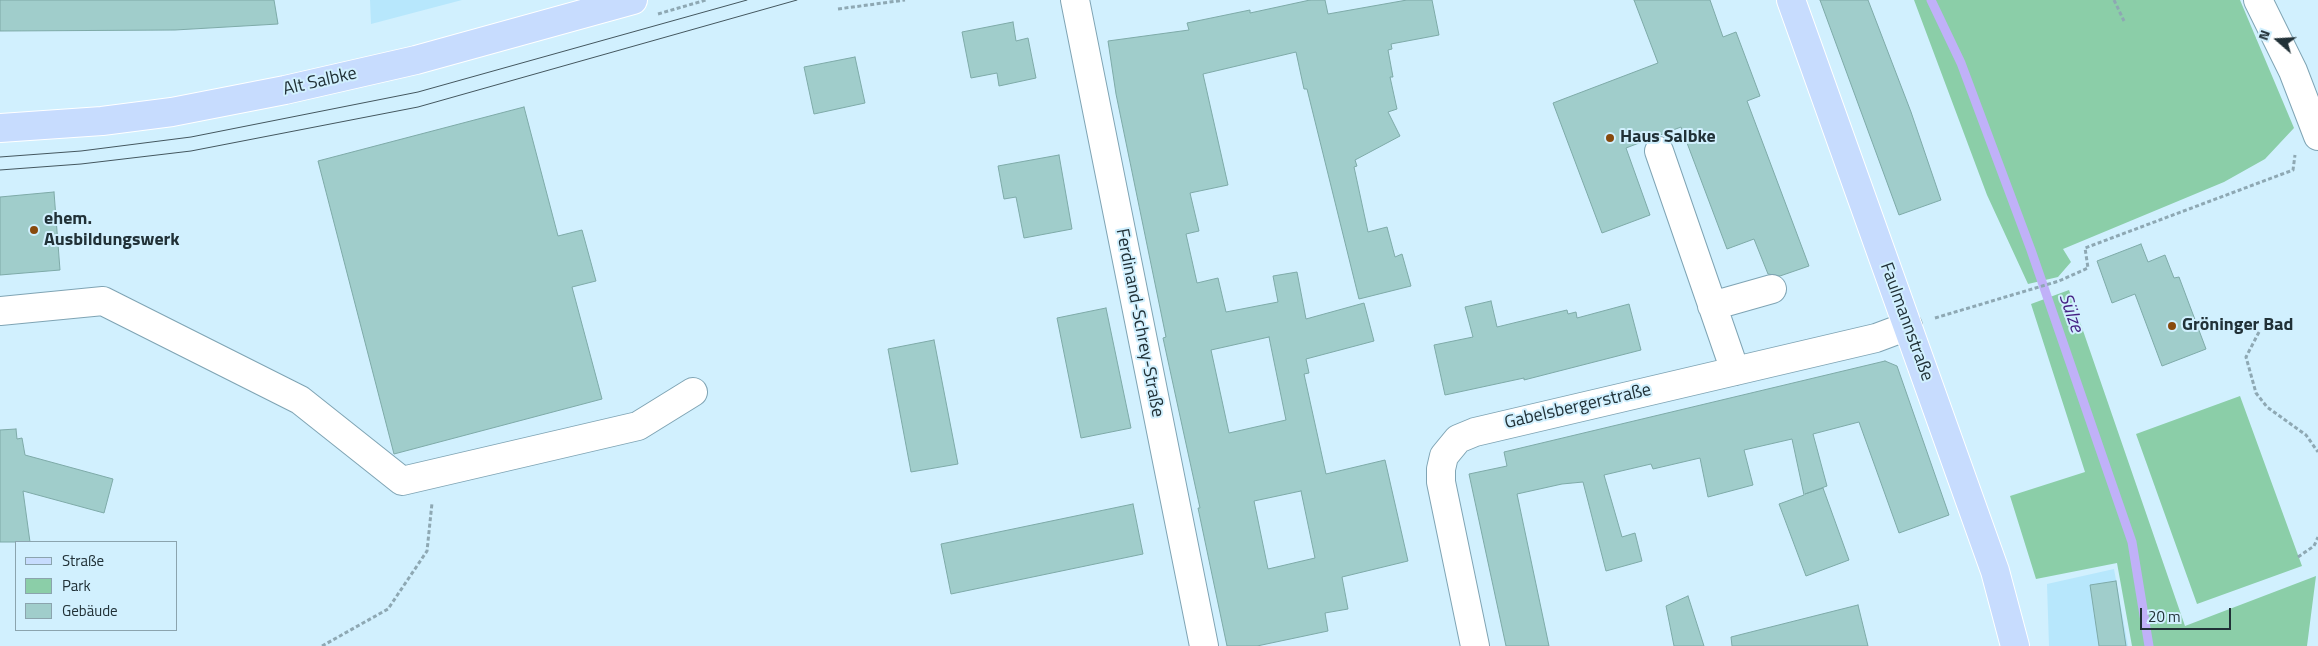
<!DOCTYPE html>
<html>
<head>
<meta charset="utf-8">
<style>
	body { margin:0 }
	#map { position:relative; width:2318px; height:646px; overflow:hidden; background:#d1f0fe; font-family:"Titillium Web",sans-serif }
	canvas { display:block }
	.legend { position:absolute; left:15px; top:541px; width:162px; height:90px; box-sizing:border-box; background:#d1f0fe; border:1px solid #8ba4ae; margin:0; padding:6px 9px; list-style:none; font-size:15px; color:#213137 }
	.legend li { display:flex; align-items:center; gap:10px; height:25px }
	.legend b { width:25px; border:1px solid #8ba4ae }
	.north { position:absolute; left:2253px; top:15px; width:50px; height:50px; -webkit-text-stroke:4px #d1f0fe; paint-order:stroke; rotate:289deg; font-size:14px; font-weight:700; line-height:20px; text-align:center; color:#213137 }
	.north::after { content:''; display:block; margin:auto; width:18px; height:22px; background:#213137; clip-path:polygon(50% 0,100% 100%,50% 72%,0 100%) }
	.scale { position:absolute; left:2140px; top:608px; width:91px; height:22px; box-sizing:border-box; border:2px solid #213137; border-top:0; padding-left:6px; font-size:15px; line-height:18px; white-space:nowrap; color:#213137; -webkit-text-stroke:4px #d1f0fe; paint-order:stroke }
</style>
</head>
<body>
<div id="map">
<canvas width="2318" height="646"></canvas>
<ul class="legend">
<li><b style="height:6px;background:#c7dcfe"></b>Straße</li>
<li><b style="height:14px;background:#8bcea8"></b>Park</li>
<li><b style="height:14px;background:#a0cdcb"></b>Gebäude</li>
</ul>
<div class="north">N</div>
<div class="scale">20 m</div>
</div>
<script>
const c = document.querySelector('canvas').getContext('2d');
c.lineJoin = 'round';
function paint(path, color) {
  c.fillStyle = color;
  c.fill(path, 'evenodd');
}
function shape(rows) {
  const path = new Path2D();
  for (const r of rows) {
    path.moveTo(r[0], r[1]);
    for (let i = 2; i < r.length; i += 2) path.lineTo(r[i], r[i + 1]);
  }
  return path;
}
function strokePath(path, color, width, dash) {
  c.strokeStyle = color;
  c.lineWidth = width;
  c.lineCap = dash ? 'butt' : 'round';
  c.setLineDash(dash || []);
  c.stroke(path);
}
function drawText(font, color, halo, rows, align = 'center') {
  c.font = font + ' "Titillium Web",sans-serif';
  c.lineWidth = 4;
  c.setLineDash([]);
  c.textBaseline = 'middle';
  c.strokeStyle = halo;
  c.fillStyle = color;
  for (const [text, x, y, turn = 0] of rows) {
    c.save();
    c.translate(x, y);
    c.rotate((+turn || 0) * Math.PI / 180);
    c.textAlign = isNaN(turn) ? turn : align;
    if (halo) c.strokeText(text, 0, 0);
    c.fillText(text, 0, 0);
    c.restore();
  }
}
const built = shape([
	[370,0,462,0,371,24],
	[2114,569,2128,646,2049,646,2047,584]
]);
const green = shape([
	[1914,0,2240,0,2294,128,2265,159,2224,182,2063,249,2071,262,2058,277,2028,284,1987,195],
	[2069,290,2185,626,2316,576,2307,646,2132,646,2117,563,2036,579,2010,496,2085,472,2031,304],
	[2240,396,2302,566,2197,604,2136,434]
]);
const stream = shape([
	[1931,0,1961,63,2031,250,2132,542,2149,646]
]);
const building = shape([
	[0,0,274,0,278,24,175,30,0,31,0,0],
	[1310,0,1325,0,1328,14,1407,0,1432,0,1439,35,1391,44,1392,49,1388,50,1393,77,1390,77,1397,109,1388,112,1400,136,1355,160,1357,166,1354,167,1368,232,1387,227,1395,257,1402,254,1411,286,1359,299,1307,89,1304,89,1296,52,1203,74,1228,185,1190,193,1199,231,1186,234,1197,283,1218,278,1226,312,1278,302,1273,276,1297,272,1306,319,1364,303,1374,341,1306,359,1309,373,1304,374,1326,474,1385,460,1408,561,1342,577,1348,609,1325,613,1328,631,1257,646,1227,646,1198,508,1200,508,1163,338,1166,337,1116,94,1108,41,1189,30,1187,23,1250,10,1250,13,1310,0],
	[1269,337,1286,420,1229,433,1211,350,1269,337],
	[1301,491,1315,558,1268,569,1254,501,1301,491],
	[1634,0,1710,0,1723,37,1736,32,1760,96,1747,101,1809,266,1780,276,1768,274,1754,239,1727,249,1681,127,1626,148,1650,215,1602,233,1553,103,1658,63,1634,0],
	[1820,0,1868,0,1911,112,1941,200,1899,215,1820,0],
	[1013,22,1016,41,1028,38,1036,78,999,86,997,73,971,78,962,32,1013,22],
	[855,57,865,103,814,114,804,67,855,57],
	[524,107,558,236,582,230,596,281,572,287,602,399,394,454,318,161,524,107],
	[1059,155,1072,229,1024,238,1016,197,1004,199,998,166,1059,155],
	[54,192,60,270,0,275,0,197,54,192],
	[2141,244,2148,262,2165,255,2174,278,2179,277,2206,349,2162,366,2135,294,2112,303,2097,261,2141,244],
	[1491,301,1497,327,1567,310,1568,314,1576,312,1577,318,1629,304,1641,350,1524,380,1524,378,1445,395,1434,345,1473,337,1465,307,1491,301],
	[1106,308,1131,428,1081,438,1057,318,1106,308],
	[934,340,958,464,911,472,888,349,934,340],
	[1885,361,1897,366,1949,515,1899,533,1859,422,1813,434,1827,486,1805,494,1823,488,1849,560,1806,576,1779,504,1804,495,1792,439,1744,450,1753,485,1708,497,1700,458,1653,469,1651,464,1604,475,1622,537,1635,533,1642,561,1606,571,1583,482,1562,484,1517,494,1549,646,1506,646,1469,474,1507,466,1504,452,1885,361],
	[16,429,17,439,22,438,25,455,113,479,104,513,23,491,30,542,0,542,0,430,16,429],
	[1133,504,1143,554,951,594,941,544,1133,504],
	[2116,581,2126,646,2099,646,2090,585,2116,581],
	[1688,596,1704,646,1674,646,1666,606,1688,596],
	[1858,605,1868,646,1732,646,1731,637,1858,605]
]);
const path = shape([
	[2114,0,2124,21],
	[838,9,905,0],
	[658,14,706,0],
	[1935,318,2059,281,2088,268,2085,248,2293,170,2295,155],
	[2259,332,2246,357,2256,393,2267,407,2306,435,2318,452],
	[2298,557,2314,546,2318,537],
	[322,646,388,609,427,551,432,503]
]);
const minor = shape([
	[1075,0,1204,646],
	[2258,0,2293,71,2318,136],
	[1659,151,1735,371],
	[1712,306,1772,289],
	[0,311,103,301,300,400,402,481,638,426,693,392],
	[1475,646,1441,482,1441,469,1444,456,1458,439,1475,432,1876,338,1908,326]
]);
const major = shape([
	[1791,0,1995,571,2015,646],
	[0,128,102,121,172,112,285,90,416,60,633,0]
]);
const tram = shape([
	[0,157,81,151,191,137,418,92,747,0],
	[0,170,81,164,191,151,418,107,797,0]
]);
const markers = [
	[1610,138,5,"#884a0d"],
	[34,230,5,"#884a0d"],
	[2172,326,5,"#884a0d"]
];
const streetNames = [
	["Alt Salbke",320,82,-13],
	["Faulmannstraße",1906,322,70],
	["Ferdinand-Schrey-Straße",1139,323,79],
	["Gabelsbergerstraße",1578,407,-13]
];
const poiNames = [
	["Haus Salbke",1620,138],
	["ehem.",44,220],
	["Ausbildungswerk",44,241],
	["Gröninger Bad",2182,326]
];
const waterNames = [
	["Sülze",2070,313,71]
];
paint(built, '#b7e7fc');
paint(green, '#8bcea8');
strokePath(stream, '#c0b1f8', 9);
paint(building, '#a0cdcb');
strokePath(building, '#7eaaa8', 1);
strokePath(minor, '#7fa4b4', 30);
strokePath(major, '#fff', 30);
strokePath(path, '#8ea8b3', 3, [4, 2.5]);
strokePath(minor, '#fff', 28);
strokePath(major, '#c7dcfe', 28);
strokePath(tram, '#44575f', 1);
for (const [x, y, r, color] of markers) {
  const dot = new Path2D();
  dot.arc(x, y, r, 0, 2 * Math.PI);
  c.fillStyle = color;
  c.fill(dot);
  strokePath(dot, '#d1f0fe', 2);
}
drawText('18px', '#213137', '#d1f0fe', streetNames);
drawText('bold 18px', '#213137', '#d1f0fe', poiNames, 'left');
drawText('italic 19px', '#441e82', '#d1f0fe', waterNames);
</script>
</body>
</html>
